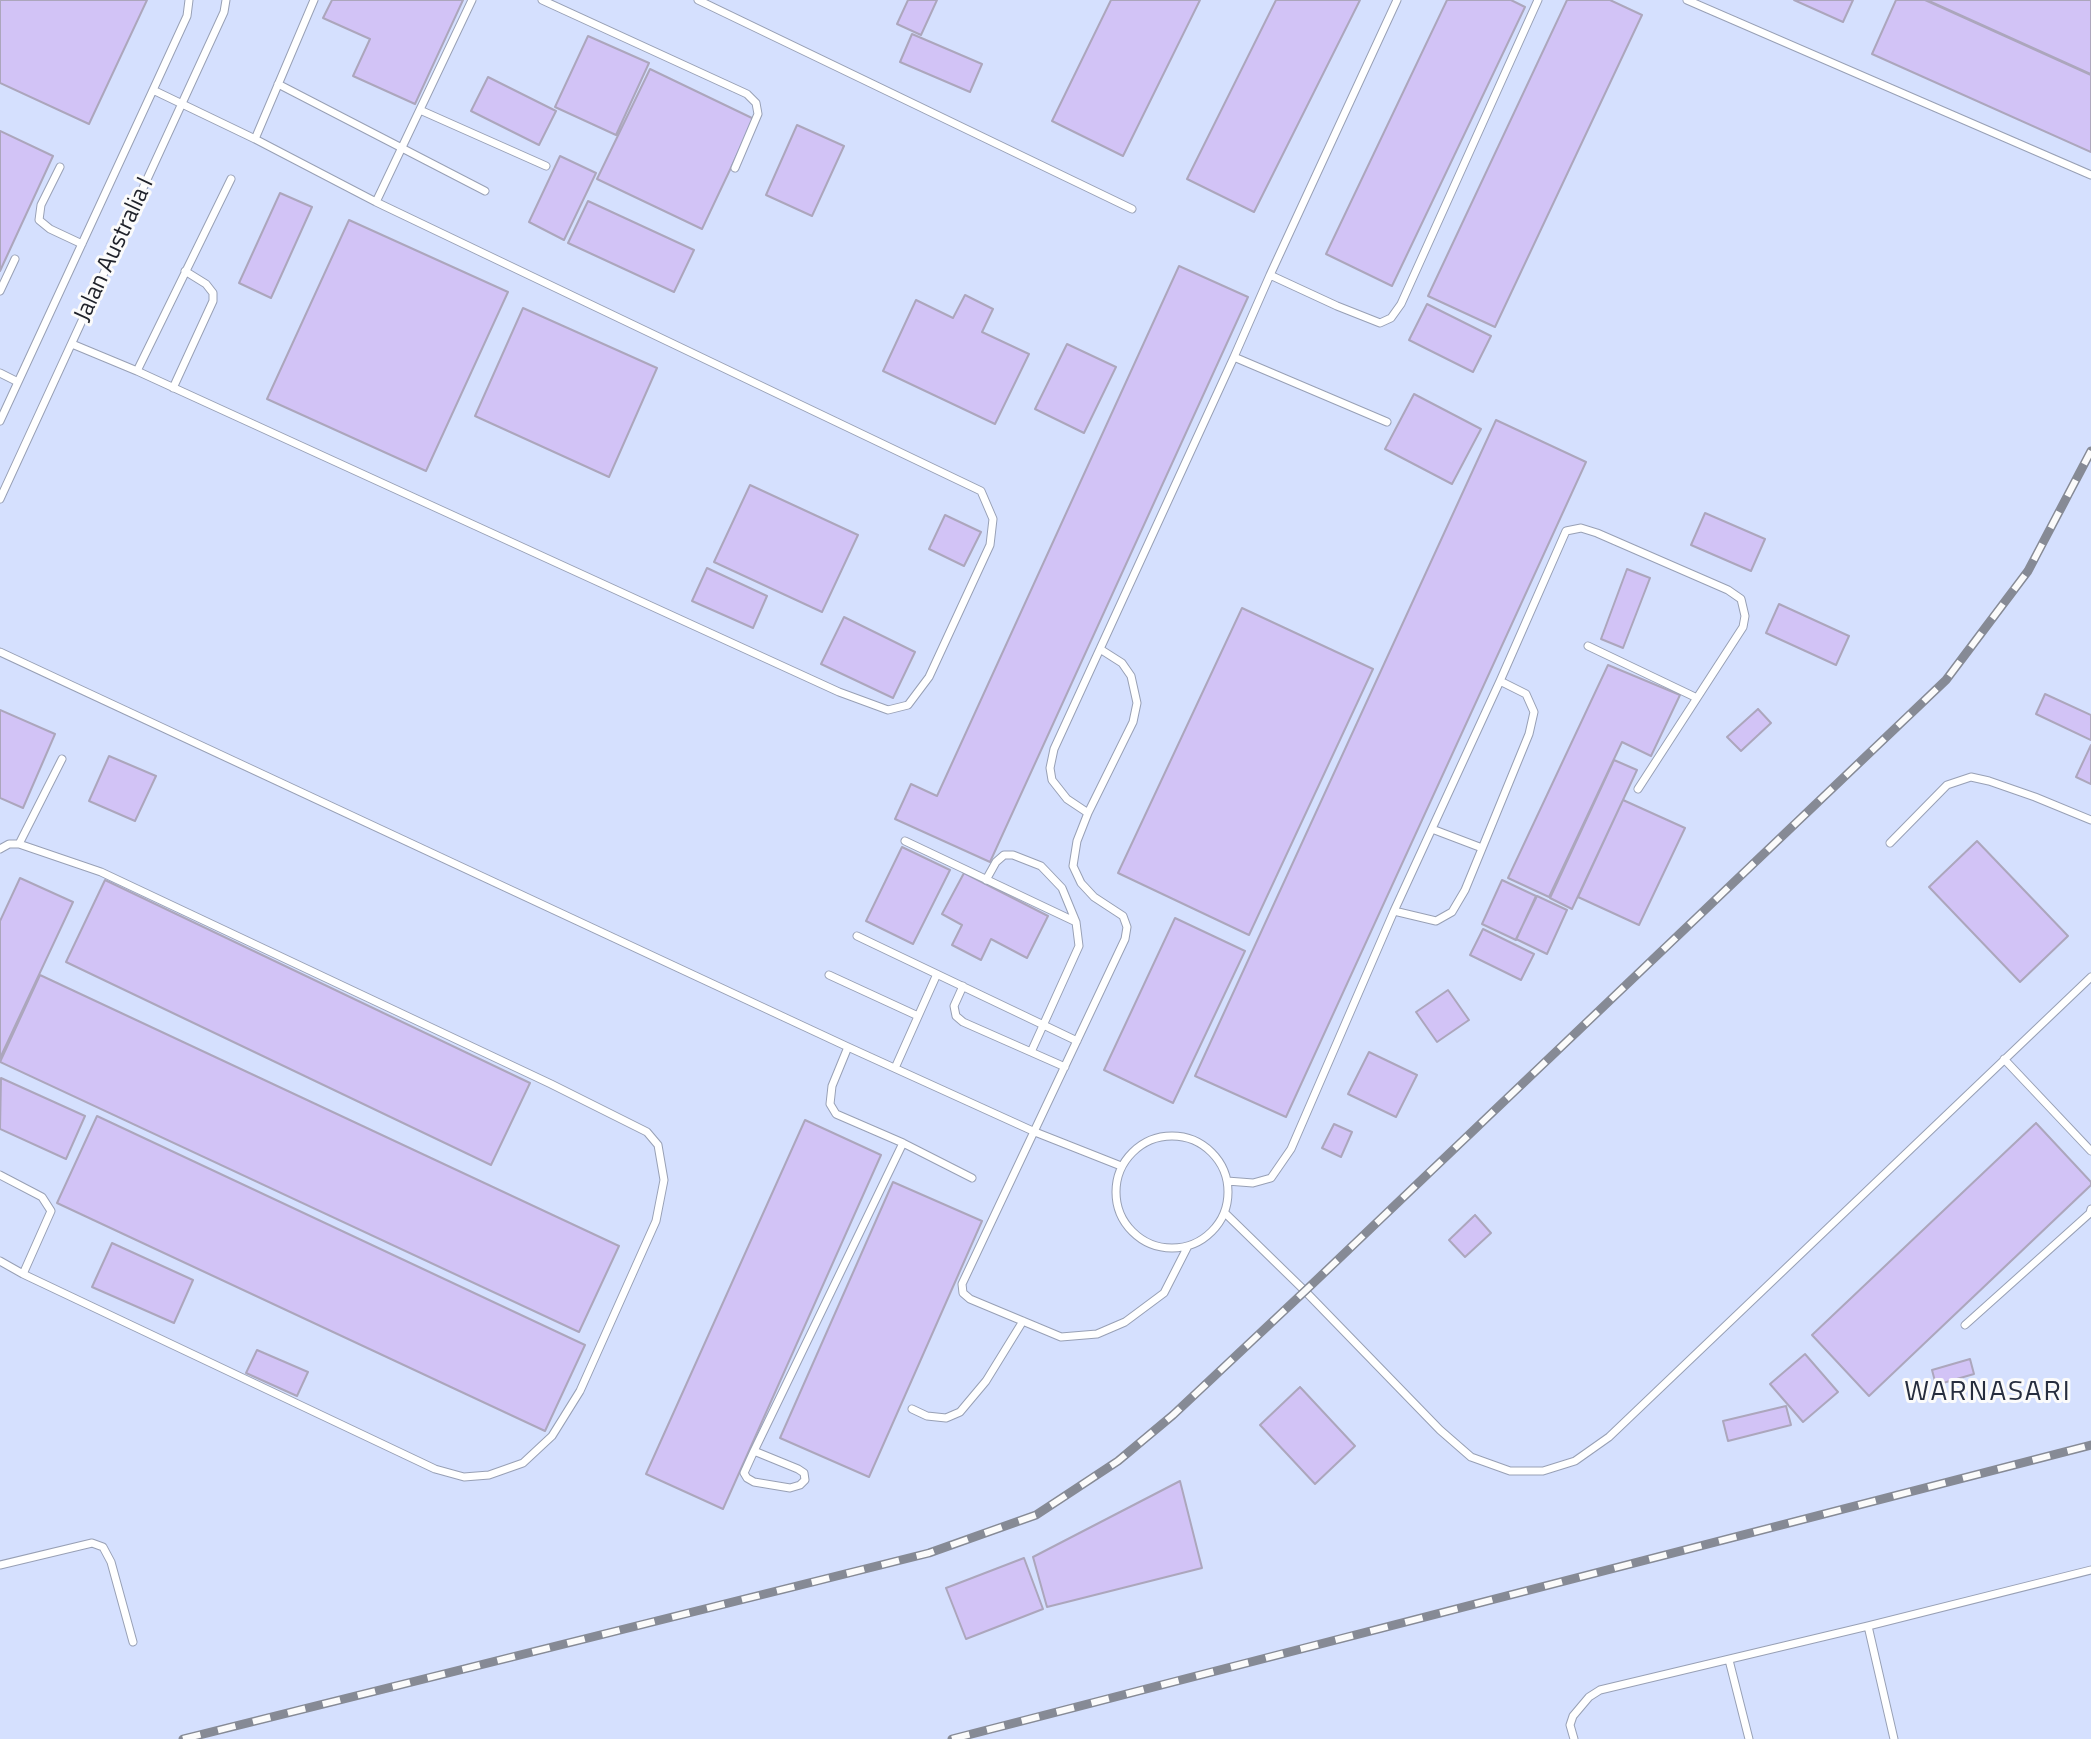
<!DOCTYPE html>
<html>
<head>
<meta charset="utf-8">
<style>
	body { margin:0 }
	canvas { display:block; background:#e8edfb }
</style>
</head>
<body>
<canvas width="2091" height="1739"></canvas>
<script>
const c = document.querySelector('canvas').getContext('2d');
c.lineJoin = 'round';
function paint(path, color) {
  c.fillStyle = color;
  c.fill(path, 'evenodd');
}
function shape(rows) {
  const path = new Path2D();
  for (const r of rows) {
    if (r.length === 3) {
      path.moveTo(r[0] + r[2], r[1]);
      path.arc(r[0], r[1], r[2], 0, 2 * Math.PI);
      continue;
    }
    path.moveTo(r[0], r[1]);
    for (let i = 2; i < r.length; i += 2) path.lineTo(r[i], r[i + 1]);
  }
  return path;
}
function strokePath(path, color, width, dash) {
  c.strokeStyle = color;
  c.lineWidth = width;
  c.lineCap = dash ? 'butt' : 'round';
  c.setLineDash(dash || []);
  c.stroke(path);
}
function drawText(font, color, halo, rows, align = 'center') {
  c.font = font + ' "Titillium Web",sans-serif';
  c.lineWidth = 6;
  c.setLineDash([]);
  c.textBaseline = 'middle';
  c.strokeStyle = halo;
  c.fillStyle = color;
  for (const [text, x, y, turn = 0] of rows) {
    c.save();
    c.translate(x, y);
    c.rotate((+turn || 0) * Math.PI / 180);
    c.textAlign = isNaN(turn) ? turn : align;
    if (halo) c.strokeText(text, 0, 0);
    c.fillText(text, 0, 0);
    c.restore();
  }
}
const built = shape([
	[0,0,2091,0,2091,1739,0,1739]
]);
const building = shape([
	[0,0,147,0,89,124,0,83,0,0],
	[332,0,463,0,415,104,353,76,370,39,323,18,332,0],
	[908,0,937,0,921,35,897,24,908,0],
	[1111,0,1200,0,1123,156,1052,121,1111,0],
	[1276,0,1360,0,1254,212,1187,179,1276,0],
	[1447,0,1511,0,1525,7,1392,286,1326,254,1447,0],
	[1567,0,1610,0,1642,15,1495,327,1428,296,1567,0],
	[1794,0,1853,0,1843,22,1794,0],
	[1896,0,1925,0,2091,75,2091,152,1872,54,1896,0],
	[1927,0,2091,0,2091,74,1927,0],
	[912,34,982,64,970,92,900,62,912,34],
	[588,36,649,63,616,135,555,107,588,36],
	[650,69,754,119,702,229,597,179,650,69],
	[488,77,556,111,539,145,471,111,488,77],
	[797,125,844,146,812,216,766,195,797,125],
	[0,131,53,156,0,271,0,131],
	[560,156,596,173,564,240,529,222,560,156],
	[280,193,312,207,271,298,239,283,280,193],
	[588,201,694,250,674,292,568,243,588,201],
	[349,220,508,292,426,471,267,399,349,220],
	[1179,266,1248,297,990,862,895,819,911,784,937,796,1179,266],
	[965,295,993,309,982,332,1029,354,995,424,883,371,916,300,953,318,965,295],
	[1427,304,1491,336,1473,372,1409,340,1427,304],
	[523,308,657,368,609,477,475,416,523,308],
	[1067,344,1116,367,1084,433,1035,409,1067,344],
	[1414,394,1481,429,1452,484,1385,449,1414,394],
	[1496,420,1586,462,1286,1117,1195,1076,1496,420],
	[750,485,858,535,822,612,714,562,750,485],
	[1705,513,1765,539,1751,571,1691,545,1705,513],
	[945,515,981,532,964,566,929,549,945,515],
	[707,568,767,596,753,628,692,601,707,568],
	[1627,569,1650,578,1623,648,1601,639,1627,569],
	[1779,604,1849,636,1836,665,1766,633,1779,604],
	[1242,608,1373,669,1249,935,1118,873,1242,608],
	[844,617,915,652,893,698,821,664,844,617],
	[1608,665,1680,695,1651,756,1622,742,1549,897,1508,878,1608,665],
	[2045,694,2091,715,2091,740,2036,714,2045,694],
	[1758,709,1771,723,1741,751,1727,737,1758,709],
	[0,710,55,734,23,808,0,798,0,710],
	[2091,745,2091,784,2076,777,2091,745],
	[109,756,156,776,135,821,89,801,109,756],
	[1614,760,1637,770,1572,909,1550,898,1614,760],
	[1623,800,1685,828,1639,925,1578,897,1623,800],
	[1977,841,2068,936,2020,982,1929,887,1977,841],
	[902,847,950,870,913,944,866,921,902,847],
	[964,873,1048,916,1027,958,991,939,981,960,952,945,962,925,942,914,964,873],
	[20,878,73,902,0,1058,0,921,20,878],
	[105,880,530,1083,491,1165,66,962,105,880],
	[1502,880,1536,896,1516,940,1482,924,1502,880],
	[1537,896,1567,910,1547,954,1516,939,1537,896],
	[1175,918,1245,951,1173,1103,1104,1070,1175,918],
	[1483,929,1534,954,1521,980,1470,955,1483,929],
	[40,975,619,1246,579,1332,0,1062,40,975],
	[1448,990,1469,1020,1437,1042,1416,1012,1448,990],
	[1369,1052,1417,1075,1396,1117,1348,1094,1369,1052],
	[1,1078,85,1116,66,1159,0,1129,1,1078],
	[97,1116,585,1345,545,1431,57,1203,97,1116],
	[805,1120,881,1155,723,1509,646,1474,805,1120],
	[2036,1123,2091,1182,2091,1185,1869,1396,1812,1335,2036,1123],
	[1334,1124,1352,1132,1341,1157,1322,1148,1334,1124],
	[893,1182,982,1221,869,1477,780,1438,893,1182],
	[1475,1215,1491,1233,1465,1257,1449,1240,1475,1215],
	[112,1243,193,1280,174,1323,92,1287,112,1243],
	[257,1350,308,1372,297,1396,246,1373,257,1350],
	[1805,1354,1838,1392,1803,1422,1770,1384,1805,1354],
	[1970,1359,1974,1374,1936,1385,1932,1370,1970,1359],
	[1300,1387,1355,1446,1315,1484,1260,1425,1300,1387],
	[1786,1406,1791,1425,1728,1441,1723,1421,1786,1406],
	[1180,1481,1202,1568,1047,1607,1033,1557,1180,1481],
	[1024,1558,1043,1609,966,1639,946,1588,1024,1558]
]);
const lane = shape([
	[542,0,747,94,756,103,758,114,735,168],
	[698,0,1132,209],
	[1397,0,1270,275,1337,306,1380,323,1391,318,1401,304,1538,0],
	[1687,0,2091,175],
	[278,84,485,191],
	[153,90,255,139,376,202,981,491,993,519,990,545,929,677,908,705,888,710,839,692,137,371,231,179],
	[420,110,546,166],
	[255,139,314,0],
	[60,167,41,205,39,220,50,229,82,244],
	[376,202,472,0],
	[0,291,15,259],
	[72,344,137,371],
	[1234,357,1270,275],
	[0,373,18,382],
	[173,388,213,301,213,293,206,284,185,271],
	[0,421,153,90,187,16,189,0],
	[0,499,224,12,226,0],
	[1588,646,1697,698],
	[0,652,848,1047,1035,1132,1121,1166],
	[1088,813,1133,722,1137,703,1131,676,1122,663,1100,649],
	[1432,829,1482,848],
	[905,841,1076,922,1079,946,1031,1052],
	[1890,843,1947,785,1971,777,1989,781,2035,797,2091,820],
	[19,844,62,759],
	[0,849,9,844,19,844,101,872,551,1084,647,1132,658,1145,664,1180,656,1221,580,1391,552,1436,523,1463,489,1475,464,1477,435,1469,23,1274,0,1261],
	[986,880,996,862,1004,855,1013,855,1041,866,1062,888,1076,922],
	[1394,911,1436,921,1452,912,1465,890,1529,734,1534,712,1526,694,1500,681],
	[857,936,1077,1041],
	[829,975,918,1016],
	[963,986,954,1006,956,1016,963,1022,1065,1067],
	[848,1047,832,1086,830,1104,836,1114,903,1143,972,1178],
	[2004,1059,2091,1151],
	[895,1068,937,974],
	[1172,1192,56],
	[0,1175,42,1197,51,1211,23,1274],
	[1227,1181,1253,1183,1271,1178,1291,1149,1394,911,1500,681,1566,531,1581,528,1597,533,1728,590,1741,599,1745,616,1743,627,1638,789],
	[1225,1213,1305,1291,1440,1430,1471,1457,1510,1471,1543,1471,1575,1461,1609,1437,2091,977],
	[1188,1246,1164,1293,1125,1322,1097,1334,1061,1337,970,1299,963,1293,962,1284,1125,939,1127,927,1123,916,1094,897,1081,883,1073,866,1077,841,1088,813,1067,799,1052,780,1050,768,1054,749,1234,357,1387,422],
	[1965,1325,2090,1213,2091,1209],
	[912,1409,927,1416,946,1418,960,1412,986,1381,1023,1321],
	[754,1451,798,1469,804,1473,805,1480,800,1485,790,1488,754,1482,747,1478,744,1473,754,1451,903,1143],
	[0,1565,92,1543,103,1547,111,1562,133,1642],
	[1868,1626,1894,1739],
	[1729,1660,1749,1739],
	[1574,1739,1570,1725,1573,1716,1589,1697,1600,1690,1868,1626,2091,1570]
]);
const rail = shape([
	[183,1739,929,1553,1036,1515,1118,1461,1173,1415,1305,1291,1946,680,2028,571,2091,451],
	[952,1739,2091,1445]
]);
const streetNames = [
	["Jalan Australia I",115,250,-65]
];
const quarterNames = [
	["WARNASARI",1988,1393]
];
paint(built, '#d5e0fe');
paint(building, '#d2c3f6');
strokePath(building, '#aca6bc', 2);
strokePath(lane, '#98a0b5', 9);
strokePath(lane, '#fff', 7);
strokePath(rail, '#868a95', 9);
strokePath(rail, '#fbfbfb', 6, [18]);
drawText('24px', '#20232b', '#fbfbfb', streetNames);
c.letterSpacing = '2px';
drawText('28px', '#262d3e', '#fbfbfb', quarterNames);
c.letterSpacing = '0px';
</script>
</body>
</html>
